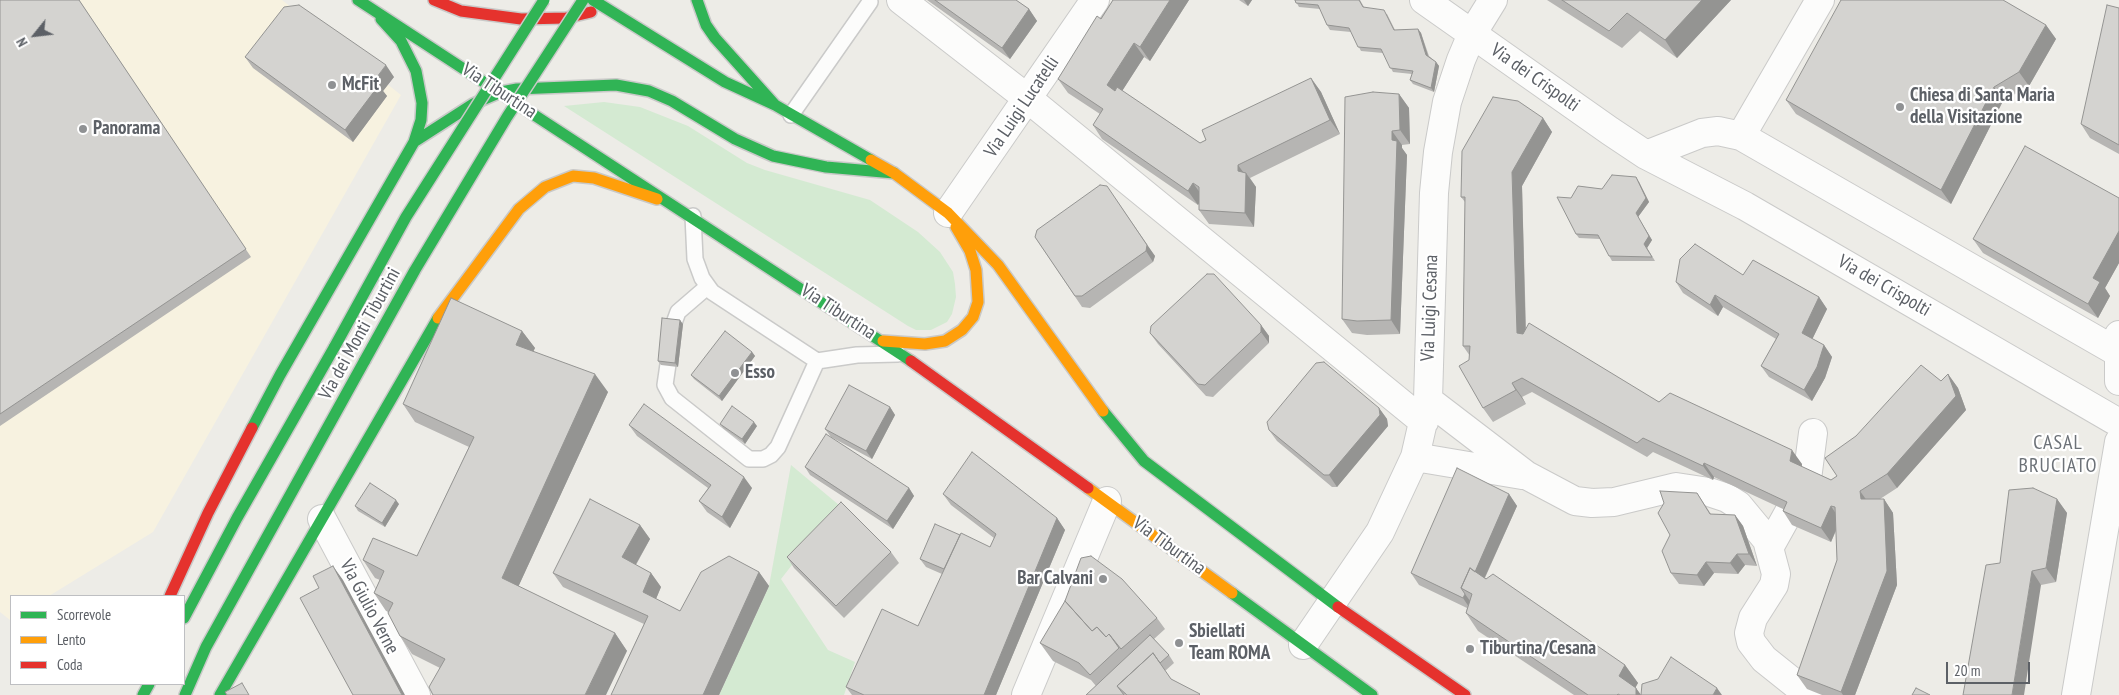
<!DOCTYPE html>
<html>
<head>
<meta charset="utf-8">
<style>
	body { margin:0 }
	#map { position:relative; width:2119px; height:695px; overflow:hidden; background:#edece7; font-family:"PT Sans Narrow",sans-serif }
	canvas { display:block }
	.legend { position:absolute; left:10px; top:595px; width:175px; height:90px; box-sizing:border-box; background:#fff; border:1px solid #bebfc2; margin:0; padding:6px 9px; list-style:none; font-size:15px; color:#5c6066 }
	.legend li { display:flex; align-items:center; gap:10px; height:25px }
	.legend b { width:25px; border:1px solid #bebfc2 }
	.north { position:absolute; left:10px; top:10px; width:50px; height:50px; -webkit-text-stroke:4px #fff; paint-order:stroke; rotate:241deg; font-size:14px; font-weight:700; line-height:20px; text-align:center; color:#5c6066 }
	.north::after { content:''; display:block; margin:auto; width:18px; height:22px; background:#5c6066; clip-path:polygon(50% 0,100% 100%,50% 72%,0 100%) }
	.scale { position:absolute; left:1946px; top:662px; width:84px; height:22px; box-sizing:border-box; border:2px solid #5c6066; border-top:0; padding-left:6px; font-size:15px; line-height:18px; white-space:nowrap; color:#5c6066; -webkit-text-stroke:4px #fff; paint-order:stroke }
</style>
</head>
<body>
<div id="map">
<canvas width="2119" height="695"></canvas>
<ul class="legend">
<li><b style="height:6px;background:#30b455"></b>Scorrevole</li>
<li><b style="height:6px;background:#ff9f0a"></b>Lento</li>
<li><b style="height:6px;background:#e5322d"></b>Coda</li>
</ul>
<div class="north">N</div>
<div class="scale">20 m</div>
</div>
<script>
const c = document.querySelector('canvas').getContext('2d');
c.lineJoin = 'round';
function paint(path, color) {
  c.fillStyle = color;
  c.fill(path, 'evenodd');
}
function shape(rows) {
  const path = new Path2D();
  for (const r of rows) {
    path.moveTo(r[0], r[1]);
    for (let i = 2; i < r.length; i += 2) path.lineTo(r[i], r[i + 1]);
  }
  return path;
}
function strokePath(path, color, width, dash) {
  c.strokeStyle = color;
  c.lineWidth = width;
  c.lineCap = dash ? 'butt' : 'round';
  c.setLineDash(dash || []);
  c.stroke(path);
}
function drawText(font, color, halo, rows, align = 'center') {
  c.font = font + ' "PT Sans Narrow",sans-serif';
  c.lineWidth = 4.5;
  c.setLineDash([]);
  c.textBaseline = 'middle';
  c.strokeStyle = halo;
  c.fillStyle = color;
  for (const [text, x, y, turn = 0] of rows) {
    c.save();
    c.translate(x, y);
    c.rotate((+turn || 0) * Math.PI / 180);
    c.textAlign = isNaN(turn) ? turn : align;
    if (halo) c.strokeText(text, 0, 0);
    c.fillText(text, 0, 0);
    c.restore();
  }
}
const commercial = shape([
	[0,0,282,0,401,95,153,532,49,596,11,596,10,620,0,612]
]);
const green = shape([
	[604,102,640,107,688,126,747,163,765,170,870,200,918,232,940,252,953,272,955,284,956,297,952,314,947,322,931,330,916,330,908,326,564,106],
	[791,465,839,505,781,579,828,650,855,662,844,695,719,695,769,586]
]);
const lane = shape([
	[791,115,870,2],
	[693,216,695,259,702,278,712,292,817,361,857,355,898,354],
	[707,287,678,312,674,323,665,385,672,398,749,459,763,459,771,455,778,447,817,361]
]);
const street = shape([
	[901,0,1027,98,1424,422],
	[1424,0,1610,131,1646,155,1745,206,2119,423],
	[1741,136,1820,0],
	[1646,155,1702,133,1718,131,1741,136,2119,353],
	[948,213,1095,0],
	[2119,335,2119,381],
	[1428,400,1526,475,1575,501,1592,503,1614,502,1676,487,1709,492,1727,498,1738,505,1767,540,1776,574,1774,585,1753,618,1749,633,1751,642,1764,659,1809,695],
	[1415,457,1522,475],
	[1807,479,1813,433],
	[322,519,416,695],
	[1769,548,1789,512],
	[1303,645,1380,532,1415,457,1428,400,1434,193,1438,152,1447,102,1461,60,1472,34,1493,0],
	[1026,695,1107,501],
	[2076,695,2119,442]
]);
const fast = shape([
	[358,0,911,361],
	[593,0,725,82,775,105,871,160],
	[697,0,706,25,715,38,775,105],
	[414,142,473,104,501,92,517,89,616,85,649,91,672,101,735,139,773,156,826,167,894,173],
	[1103,411,1144,461,1338,607],
	[252,428,280,375,414,142,421,120,422,103,416,71,401,41,381,19],
	[1232,593,1372,695],
	[184,618,237,518,335,346],
	[143,695,149,684],
	[185,695,206,647,365,360],
	[220,695,438,318]
]);
const slow = shape([
	[871,160,894,173,948,213,998,265,1103,411],
	[438,318,519,209,545,187,573,176,594,178,657,199],
	[883,341,925,344,945,341,962,330,973,317,978,302,976,270,970,251,956,227],
	[1088,488,1232,593]
]);
const jam = shape([
	[434,0,461,11,521,19,566,18,591,12],
	[911,361,1088,488],
	[170,596,208,513,252,428],
	[1338,607,1465,695]
]);
const fastBridge = shape([
	[335,346,406,217,544,0],
	[365,360,415,270,507,117,583,0]
]);
const wall = shape([
	[0,0,79,0,251,257,0,426],
	[927,0,1016,0,1029,9,1037,21,1010,59],
	[1113,0,1189,0,1150,61,1144,57,1122,91,1200,143,1311,78,1321,92,1340,134,1250,178,1256,187,1254,227,1209,224,1199,210,1199,202,1198,205,1102,139,1093,125,1100,114,1068,93,1058,79],
	[1239,0,1252,0,1248,6],
	[1295,0,1360,0,1364,7,1387,14,1395,30,1418,29,1421,33,1429,56,1436,62,1439,66,1434,92,1413,84,1410,80,1412,74,1393,72,1383,53,1361,51,1351,32,1330,30,1327,25,1320,9,1299,7],
	[1547,0,1731,0,1677,58,1640,31,1622,48],
	[2119,8,2119,154,2090,138,2081,124],
	[2046,25,2056,39,2029,86,2003,101,1951,204,1796,114,1786,100],
	[245,57,394,77,383,91,387,96,353,142,253,68],
	[1399,94,1409,108,1410,144,1402,145,1402,148,1407,155,1400,334,1367,335,1352,333,1342,319],
	[1543,118,1552,132,1522,186,1526,328,1659,402,1802,464,1802,467,1831,480,1837,476,1941,381,1948,374,1958,388,1966,410,1897,488,1880,499,1884,499,1893,513,1897,585,1855,695,1822,695,1807,689,1797,675,1837,560,1836,531,1831,542,1792,525,1783,511,1783,509,1714,477,1713,480,1653,452,1647,457,1532,392,1522,397,1526,404,1493,422,1483,408,1469,360,1470,356,1463,346,1465,202,1461,197],
	[1639,182,1649,202,1638,217,1652,240,1647,248,1655,261,1612,261,1600,239,1579,238,1576,234,1571,198,1602,189],
	[1100,185,1155,256,1153,262,1090,308,1082,307,1035,237],
	[2119,198,2119,263,2105,288,2110,296,2098,318,1983,253,1973,239],
	[1743,275,1819,297,1827,309,1812,339,1824,345,1832,357,1825,378,1812,401,1769,377,1761,366,1776,339,1723,307,1718,316,1683,293,1676,282],
	[683,324,678,367,661,365,658,361],
	[1261,325,1269,336,1269,343,1213,397,1206,396,1158,344,1150,333],
	[522,331,535,348,533,351,608,392,518,587,615,633,627,651,440,668,412,654,400,636,389,612,386,611,374,593,380,580,375,578,363,560,417,556,469,447,415,422,403,404],
	[752,352,755,356,722,401,694,379,691,375],
	[890,407,895,415,872,459,831,437,825,429],
	[1379,408,1387,419,1388,426,1337,487,1332,487,1277,441,1269,430],
	[720,424,757,426,745,444,723,428],
	[629,425,752,488,730,528,707,512,699,501,708,488,637,436],
	[805,467,909,488,914,496,893,529,810,475],
	[1697,493,1711,514,1735,515,1743,526,1757,566,1745,565,1738,574,1714,573,1704,586,1679,584,1671,573],
	[943,494,1057,518,1065,530,996,695,852,695,846,687,918,626,942,574,926,567,920,559,990,547,994,538,951,505],
	[1509,494,1517,506,1485,578,1625,665,1638,683,1635,687,1641,695,1722,695,1574,695,1478,631,1466,613,1467,608,1419,585,1411,573],
	[2057,499,2067,513,2056,582,2041,585,2000,563],
	[399,504,385,527,358,511,355,506],
	[640,525,650,539,636,565,651,573,661,587,656,599,680,611,759,572,769,586,719,695,611,695,644,624,563,587,553,573],
	[891,552,899,563,844,618,794,568,787,557],
	[1157,618,1165,629,1154,639,1169,655,1174,663,1165,671,1171,679,1200,695,1086,695,1096,686,1091,680,1053,661,1040,643]
]);
const shadedWall = shape([
	[1170,0,1189,0,1150,61,1140,47],
	[1244,0,1252,0,1248,6],
	[1702,0,1731,0,1677,58,1665,40],
	[1029,9,1037,21,1010,59,1002,48],
	[2046,25,2056,39,2029,86,2019,72],
	[1418,29,1421,33,1429,59,1426,55],
	[1134,43,1144,57,1117,99,1107,85],
	[1436,62,1439,66,1434,92,1431,88],
	[386,65,394,77,383,91,387,96,353,142,345,130,374,81],
	[1311,78,1321,92,1340,134,1330,120],
	[1994,87,2003,101,1951,204,1941,190],
	[1399,94,1409,108,1410,144,1400,130],
	[1543,118,1552,132,1522,186,1526,347,1517,333,1512,172],
	[1392,131,1402,145,1402,148,1407,155,1400,334,1391,320],
	[1238,165,1246,176,1246,173,1256,187,1254,227,1245,213,1238,171],
	[1636,177,1639,182,1649,202,1638,217,1652,240,1647,248,1655,261,1644,244,1636,213],
	[1193,183,1203,197,1198,205,1188,191],
	[1115,198,1155,256,1153,262,1146,251],
	[2119,231,2119,263,2105,288,2110,296,2098,318,2088,304,2093,278],
	[1715,295,1723,307,1718,316,1710,305],
	[1819,297,1827,309,1810,344,1802,333],
	[680,320,683,324,678,367,675,363],
	[1261,325,1269,336,1269,343,1261,332],
	[522,331,535,348,528,363,516,345],
	[1824,345,1832,357,1825,378,1812,401,1804,390],
	[752,352,755,356,722,401,719,396],
	[595,374,608,392,514,596,502,578],
	[1948,374,1958,388,1966,410,1897,488,1887,474],
	[1512,383,1522,397,1526,404,1516,390],
	[890,407,895,415,872,459,866,451],
	[1379,408,1387,419,1388,426,1337,487,1329,475],
	[754,422,757,426,745,444,742,439],
	[1792,450,1802,464,1800,475,1790,461],
	[1704,463,1714,477,1713,480,1703,466],
	[744,477,752,488,730,528,722,517],
	[909,488,914,496,893,529,887,521],
	[1860,491,1870,505,1861,499],
	[1509,494,1517,506,1475,599,1472,594,1466,591],
	[1884,499,1893,513,1897,585,1855,695,1843,695,1841,692],
	[2057,499,2067,513,2056,582,2046,568],
	[396,500,399,504,385,527,382,523],
	[1831,506,1840,520,1831,542,1821,528],
	[1735,515,1743,526,1757,566,1749,554],
	[1057,518,1065,530,996,695,984,695],
	[640,525,650,539,632,571,622,557],
	[1737,554,1745,565,1738,574,1730,563],
	[1706,562,1714,573,1704,586,1697,575],
	[333,566,343,580,405,695,402,695],
	[2032,571,2041,585,2024,695,2012,695],
	[759,572,769,586,719,695,703,695],
	[651,573,661,587,653,606,643,592],
	[1465,594,1473,605,1471,610,1463,598],
	[615,633,627,651,606,695,585,695],
	[1625,665,1638,683,1632,694,1619,676],
	[1636,688,1641,695,1636,695],
	[1717,688,1722,695,1713,695]
]);
const building = shape([
	[0,0,79,0,246,249,0,414,0,0],
	[935,0,1016,0,1029,9,1002,48,935,0],
	[1113,0,1170,0,1140,47,1134,43,1107,85,1115,91,1117,87,1200,143,1206,140,1202,130,1311,78,1330,120,1238,165,1238,171,1246,173,1245,213,1199,210,1199,187,1193,183,1188,191,1093,125,1103,109,1058,79,1097,16,1101,19,1113,0],
	[1295,0,1359,0,1363,7,1384,10,1394,30,1418,29,1426,55,1436,62,1431,88,1410,80,1413,71,1390,68,1381,49,1358,47,1349,28,1327,25,1318,5,1296,3,1295,0],
	[1562,0,1702,0,1665,40,1627,13,1609,31,1562,0],
	[1841,0,2003,0,2046,25,2019,72,1994,87,1941,190,1786,100,1841,0],
	[299,5,386,65,374,81,379,85,345,130,245,57,284,7,299,5],
	[2107,5,2119,8,2119,145,2081,124,2107,5],
	[1373,92,1399,94,1400,130,1392,131,1392,140,1397,141,1391,320,1357,321,1342,319,1345,97,1373,92],
	[1493,97,1518,101,1543,118,1512,172,1517,333,1523,334,1529,323,1659,402,1670,393,1792,450,1790,461,1831,480,1837,476,1825,458,1856,436,1921,365,1941,381,1948,374,1956,396,1887,474,1860,491,1861,499,1884,499,1887,571,1841,692,1797,675,1837,560,1835,507,1831,506,1821,528,1783,511,1787,502,1704,463,1703,466,1643,438,1637,443,1522,378,1512,383,1516,390,1483,408,1459,366,1469,360,1470,346,1463,346,1465,197,1461,197,1462,151,1493,97],
	[2025,146,2119,198,2119,231,2093,278,2100,282,2088,304,1973,239,2025,146],
	[1612,175,1636,177,1646,198,1636,213,1649,236,1644,244,1652,257,1609,256,1598,235,1576,234,1557,197,1571,198,1578,186,1602,189,1612,175],
	[1100,185,1107,186,1147,245,1146,251,1082,296,1075,296,1035,237,1037,230,1100,185],
	[1695,244,1743,275,1753,260,1819,297,1802,333,1824,345,1817,367,1804,390,1761,366,1779,334,1715,295,1710,305,1676,282,1680,259,1695,244],
	[1207,274,1214,274,1261,325,1261,332,1205,385,1198,384,1150,333,1151,326,1207,274],
	[451,298,522,331,516,345,595,374,502,578,615,633,585,695,433,695,429,687,445,659,400,636,388,613,393,603,374,593,384,571,363,560,373,538,417,556,474,437,403,404,451,298],
	[662,318,680,320,675,363,658,361,662,318],
	[725,331,752,352,719,396,691,375,725,331],
	[1324,362,1379,408,1380,415,1329,475,1324,475,1269,430,1267,422,1316,363,1324,362],
	[849,385,890,407,866,451,825,429,849,385],
	[644,404,744,477,722,517,699,501,711,485,629,425,644,404],
	[732,406,754,422,742,439,720,424,732,406],
	[826,434,909,488,887,521,805,467,826,434],
	[972,452,1057,518,984,695,864,695,846,687,882,609,918,626,961,533,990,547,996,534,943,494,972,452],
	[1457,468,1509,494,1475,572,1470,568,1461,588,1465,594,1463,598,1411,573,1457,468],
	[370,483,396,500,382,523,355,506,370,483],
	[2033,488,2057,499,2046,568,2032,571,2012,695,1963,695,1986,565,2000,563,2009,490,2033,488],
	[1660,491,1697,493,1710,514,1735,515,1749,554,1737,554,1730,563,1706,562,1697,575,1671,573,1662,551,1670,535,1658,513,1664,503,1660,491],
	[590,499,640,525,622,557,651,573,643,592,680,611,701,572,729,556,759,572,703,695,611,695,648,616,553,573,590,499],
	[841,502,891,552,836,606,787,557,841,502],
	[935,524,960,535,944,569,920,559,935,524],
	[1091,556,1122,579,1157,618,1121,649,1109,634,1106,637,1097,627,1092,631,1065,601,1081,558,1091,556],
	[333,566,402,695,353,695,300,598,319,588,313,576,333,566],
	[1470,568,1486,579,1493,574,1625,665,1619,676,1636,688,1636,695,1620,695,1618,694,1617,695,1588,695,1466,613,1472,594,1461,588,1470,568],
	[1065,601,1092,631,1097,627,1106,637,1109,634,1119,648,1090,675,1079,663,1040,643,1065,601],
	[1150,635,1169,655,1160,663,1153,653,1117,686,1124,695,1086,695,1150,635],
	[1153,653,1171,679,1200,694,1199,695,1127,695,1117,686,1153,653],
	[1671,657,1717,688,1713,695,1641,695,1642,684,1658,679,1671,657],
	[242,683,249,695,227,695,225,692,242,683],
	[1916,688,1930,695,1912,695,1916,688]
]);
const markers = [
	[332,85,5,"#8f9193"],
	[1900,107,5,"#8f9193"],
	[83,129,5,"#8f9193"],
	[735,373,5,"#8f9193"],
	[1103,579,5,"#8f9193"],
	[1179,643,5,"#8f9193"],
	[1470,649,5,"#8f9193"]
];
const streetNames = [
	["Via dei Crispolti",1535,78,35],
	["Via Tiburtina",499,91,33],
	["Via Luigi Lucatelli",1022,107,-56],
	["Via dei Crispolti",1884,286,30],
	["Via Luigi Cesana",1430,308,-88],
	["Via Tiburtina",838,312,33],
	["Via dei Monti Tiburtini",360,334,-61],
	["Via Tiburtina",1169,546,36],
	["Via Giulio Verne",369,607,62]
];
const poiNames = [
	["McFit",342,85],
	["Chiesa di Santa Maria",1910,96],
	["della Visitazione",1910,118],
	["Panorama",93,129],
	["Esso",745,373],
	["Bar Calvani",1093,579,"right"],
	["Sbiellati",1189,632],
	["Team ROMA",1189,654],
	["Tiburtina/Cesana",1480,649]
];
const neighbourhoodNames = [
	["CASAL",2058,443],
	["BRUCIATO",2058,466]
];
paint(commercial, '#f7f2e0');
paint(green, '#d4ead2');
strokePath(lane, '#cacac9', 18);
strokePath(street, '#cacac9', 30);
strokePath(fast, '#c9c9c8', 14);
strokePath(slow, '#c9c9c8', 14);
strokePath(jam, '#c9c9c8', 14);
strokePath(lane, '#fcfcfb', 15);
strokePath(street, '#fcfcfb', 28);
strokePath(fast, '#30b455', 11);
strokePath(slow, '#ff9f0a', 11);
strokePath(jam, '#e5322d', 11);
strokePath(fastBridge, '#c9c9c8', 14, []);
strokePath(fastBridge, '#30b455', 11);
paint(wall, '#b6b5b3');
paint(shadedWall, '#949492');
paint(building, '#d4d3d0');
strokePath(building, '#949492', 1);
for (const [x, y, r, color] of markers) {
  const dot = new Path2D();
  dot.arc(x, y, r, 0, 2 * Math.PI);
  c.fillStyle = color;
  c.fill(dot);
  strokePath(dot, '#fff', 2);
}
drawText('19px', '#5c6066', '#fff', streetNames);
drawText('bold 19px', '#5c6066', '#fff', poiNames, 'left');
c.letterSpacing = '1px';
drawText('20px', '#6d7278', '#fff', neighbourhoodNames);
c.letterSpacing = '0px';
</script>
</body>
</html>
